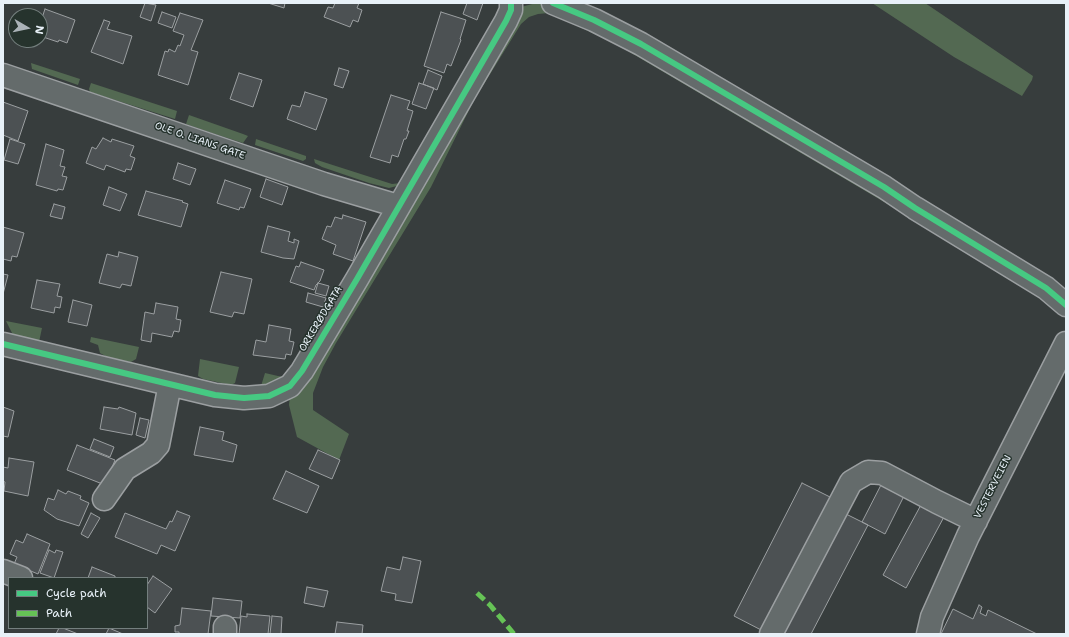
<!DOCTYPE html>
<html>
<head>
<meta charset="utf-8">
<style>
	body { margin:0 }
	#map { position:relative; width:1069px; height:637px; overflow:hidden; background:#373d3d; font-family:"Shantell Sans",sans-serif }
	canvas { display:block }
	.frame { position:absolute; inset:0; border:4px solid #e8f1f8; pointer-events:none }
	.legend { position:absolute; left:8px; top:577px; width:140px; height:52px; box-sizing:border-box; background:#26332d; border:1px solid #747f7e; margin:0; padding:5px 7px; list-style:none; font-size:12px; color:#e8f1f8 }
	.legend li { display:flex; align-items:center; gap:8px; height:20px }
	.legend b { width:20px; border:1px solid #747f7e }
	.north { position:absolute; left:8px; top:8px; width:40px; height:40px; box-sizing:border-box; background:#26332d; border:1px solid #747f7e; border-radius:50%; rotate:99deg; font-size:11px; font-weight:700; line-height:16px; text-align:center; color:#e8f1f8 }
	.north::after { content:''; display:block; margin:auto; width:14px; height:18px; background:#aab2b7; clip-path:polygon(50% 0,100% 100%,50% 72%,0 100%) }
</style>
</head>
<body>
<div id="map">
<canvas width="1069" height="637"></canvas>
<div class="frame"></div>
<ul class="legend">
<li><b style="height:5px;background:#46c982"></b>Cycle path</li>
<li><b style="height:5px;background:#66c356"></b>Path</li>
</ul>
<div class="north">N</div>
</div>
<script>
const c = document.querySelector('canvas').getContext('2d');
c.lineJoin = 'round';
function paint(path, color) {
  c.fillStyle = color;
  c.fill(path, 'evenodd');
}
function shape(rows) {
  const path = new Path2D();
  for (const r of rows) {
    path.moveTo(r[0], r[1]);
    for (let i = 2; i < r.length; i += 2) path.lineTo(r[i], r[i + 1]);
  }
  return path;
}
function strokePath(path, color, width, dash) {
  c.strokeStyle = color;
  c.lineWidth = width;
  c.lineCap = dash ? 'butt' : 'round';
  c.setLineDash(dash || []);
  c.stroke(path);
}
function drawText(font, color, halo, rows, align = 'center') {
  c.font = font + ' "Shantell Sans",sans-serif';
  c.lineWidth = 3;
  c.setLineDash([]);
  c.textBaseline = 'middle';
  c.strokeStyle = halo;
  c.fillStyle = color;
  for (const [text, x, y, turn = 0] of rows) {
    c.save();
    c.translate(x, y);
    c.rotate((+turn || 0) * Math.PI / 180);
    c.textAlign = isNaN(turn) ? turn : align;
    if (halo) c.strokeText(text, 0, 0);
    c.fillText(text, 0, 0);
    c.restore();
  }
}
const green = shape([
	[536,3,543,4,637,47,974,255,616,44,556,16,549,13,538,14,529,17,521,24,474,100,431,187,336,343,323,367,313,393,313,410,349,434,339,460,297,437,289,405,290,395,521,7],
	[872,3,925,3,1033,76,1032,80,1022,96,954,57],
	[31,63,80,79,78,85,32,69],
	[91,83,177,111,175,119,90,92,89,89],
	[189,115,243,134,248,136,243,143,209,132,186,124],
	[256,139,306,156,306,159,303,161,255,145],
	[314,159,392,184,401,183,397,186,389,188,369,183,322,167,315,163],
	[6,321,42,328,39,342,14,337],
	[91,337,139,347,136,359,131,362,109,358,100,353,98,345,90,342],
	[200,359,239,367,235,383,231,385,203,379,198,376],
	[265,373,278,376,287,377,279,385,261,386]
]);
const building = shape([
	[145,3,156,5,151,21,140,17,145,3],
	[268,3,285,3,284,8,268,3],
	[335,3,359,3,357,8,362,10,358,22,353,20,350,27,324,17,328,7,333,8,335,3],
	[467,3,483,3,477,20,463,14,467,3],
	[45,9,75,20,67,43,59,40,58,42,40,36,40,18,42,18,45,9],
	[162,12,176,17,172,28,158,23,162,12],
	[441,12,466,20,460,39,461,40,451,66,447,64,444,73,424,66,441,12],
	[180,13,203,20,191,50,198,52,188,85,158,75,165,51,168,52,169,49,175,52,178,45,180,46,184,35,173,31,180,13],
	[104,20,110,22,107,29,132,36,123,64,91,52,104,20],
	[339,68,349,71,343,88,334,85,339,68],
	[428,70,442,76,437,90,423,84,428,70],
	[239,73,262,80,253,107,230,99,239,73],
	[419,83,434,88,426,109,412,104,419,83],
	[305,92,327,99,316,130,287,119,292,105,300,107,305,92],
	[391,95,410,101,407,109,413,111,407,131,409,131,406,139,404,139,398,157,392,155,390,163,370,157,391,95],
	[3,102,28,111,18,141,3,135,3,102],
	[103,138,111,142,112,139,134,146,130,156,135,158,131,170,126,169,125,172,106,165,104,170,86,163,92,147,96,149,103,138],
	[10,139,25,144,18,164,4,160,10,139],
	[46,144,64,150,60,166,65,167,62,176,67,177,63,190,58,189,57,191,36,185,46,144],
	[178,163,196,169,190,185,173,179,178,163],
	[266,179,288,187,282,205,260,197,266,179],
	[225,180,251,189,244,208,240,207,239,210,217,203,225,180],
	[109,187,127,194,120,211,103,205,109,187],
	[146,191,183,201,182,202,188,204,181,227,138,215,146,191],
	[54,204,65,207,62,219,50,216,54,204],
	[343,215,366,222,353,261,333,254,336,245,322,239,327,226,331,227,335,217,342,219,343,215],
	[268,226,290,232,288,241,294,243,294,239,299,241,294,259,283,258,261,252,268,226],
	[3,227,24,233,17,257,12,256,11,261,3,259,3,227],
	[119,252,138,257,131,286,122,284,120,288,99,283,107,254,118,257,119,252],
	[301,262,324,270,320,281,316,285,314,290,290,282,296,266,299,267,301,262],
	[221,272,252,279,244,314,234,312,232,317,210,312,221,272],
	[3,274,8,275,3,294,3,274],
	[37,280,60,284,57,296,62,297,60,308,55,307,54,313,31,308,37,280],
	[318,283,329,286,326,296,315,293,318,283],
	[308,293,326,298,323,307,306,302,308,293],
	[73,300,92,305,87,326,68,322,73,300],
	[156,303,178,307,176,319,181,320,179,332,174,331,172,337,152,333,151,342,141,340,145,312,154,314,156,303],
	[269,325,291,329,289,341,294,342,291,355,286,354,285,359,253,355,256,340,266,342,269,325],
	[3,407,14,411,8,437,3,436,3,407],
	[104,407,118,409,119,407,136,413,132,435,100,429,104,407],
	[140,418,149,420,145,438,136,435,140,418],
	[200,427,224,432,222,440,237,445,233,462,194,455,200,427],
	[94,439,114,447,110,457,90,449,94,439],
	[77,445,115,460,105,485,67,470,77,445],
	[318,450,340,460,332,479,309,469,318,450],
	[9,458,34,462,28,496,4,491,5,482,3,481,3,467,8,468,9,458],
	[286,471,319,486,307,513,273,499,286,471],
	[802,483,834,499,765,632,734,616,802,483],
	[882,483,905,494,885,534,862,522,882,483],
	[58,490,66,494,68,491,81,496,80,499,89,503,79,526,57,519,44,510,48,498,54,500,58,490],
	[922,503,945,515,906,588,883,575,922,503],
	[177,511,190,516,175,551,161,545,157,554,115,537,125,513,166,529,170,521,172,522,177,511],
	[91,513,100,518,88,538,81,534,91,513],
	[844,513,868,525,811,634,781,634,844,513],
	[27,534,50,544,38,574,14,564,17,557,10,554,16,540,23,543,27,534],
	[49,550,55,553,56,550,63,552,54,578,40,573,49,550],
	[403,557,421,561,412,603,395,600,396,594,381,591,387,567,400,570,403,557],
	[92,567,115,576,115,578,88,578,92,567],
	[153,576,172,589,155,613,147,607,147,585,153,576],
	[307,587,328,591,324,607,304,603,307,587],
	[213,598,242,601,240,618,211,616,213,598],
	[979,605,982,607,980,613,986,616,988,610,1037,634,941,634,953,609,973,619,979,605],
	[182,608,211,611,208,634,179,634,179,632,175,632,175,626,180,625,182,608],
	[247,614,270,616,268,634,239,634,241,616,247,617,247,614],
	[272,616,282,617,281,634,270,634,272,616],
	[337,622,363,625,362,634,363,634,335,634,337,622],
	[59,628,63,628,78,634,56,634,59,628],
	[109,628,123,634,106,634,109,628]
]);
const minor = shape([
	[553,3,594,20,641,44,884,187,915,208,1046,288,1066,305],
	[3,75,324,184,398,206],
	[3,344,215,395,244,398,269,396,290,386,302,371,357,279,506,21,511,10,511,3],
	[104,499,125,469,151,453,158,445,170,384],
	[3,571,21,578],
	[225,627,225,634],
	[771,634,851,482,868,472,882,473,937,502,976,521],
	[928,634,932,617,968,536,1066,343]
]);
const quiet = shape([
	[477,593,490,605,514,634]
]);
const cycleway = shape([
	[553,3,594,20,641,44,884,187,915,208,1046,288,1066,305],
	[3,344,215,395,244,398,269,396,290,386,302,371,357,279,506,21,511,10,511,3]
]);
const streetNames = [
	["OLE O. LIANS GATE",200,141,19],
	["ORKERØDGATA",321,319,-59],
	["VESTERVEIEN",993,487,-63]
];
paint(green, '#536952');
paint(building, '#4c5153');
strokePath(building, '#9b9fa1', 1);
strokePath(minor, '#9b9fa1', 25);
strokePath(minor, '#646b6b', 22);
strokePath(quiet, '#66c356', 5, [10, 5]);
strokePath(cycleway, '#46c982', 6);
drawText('10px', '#e8f1f8', '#26332d', streetNames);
</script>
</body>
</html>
